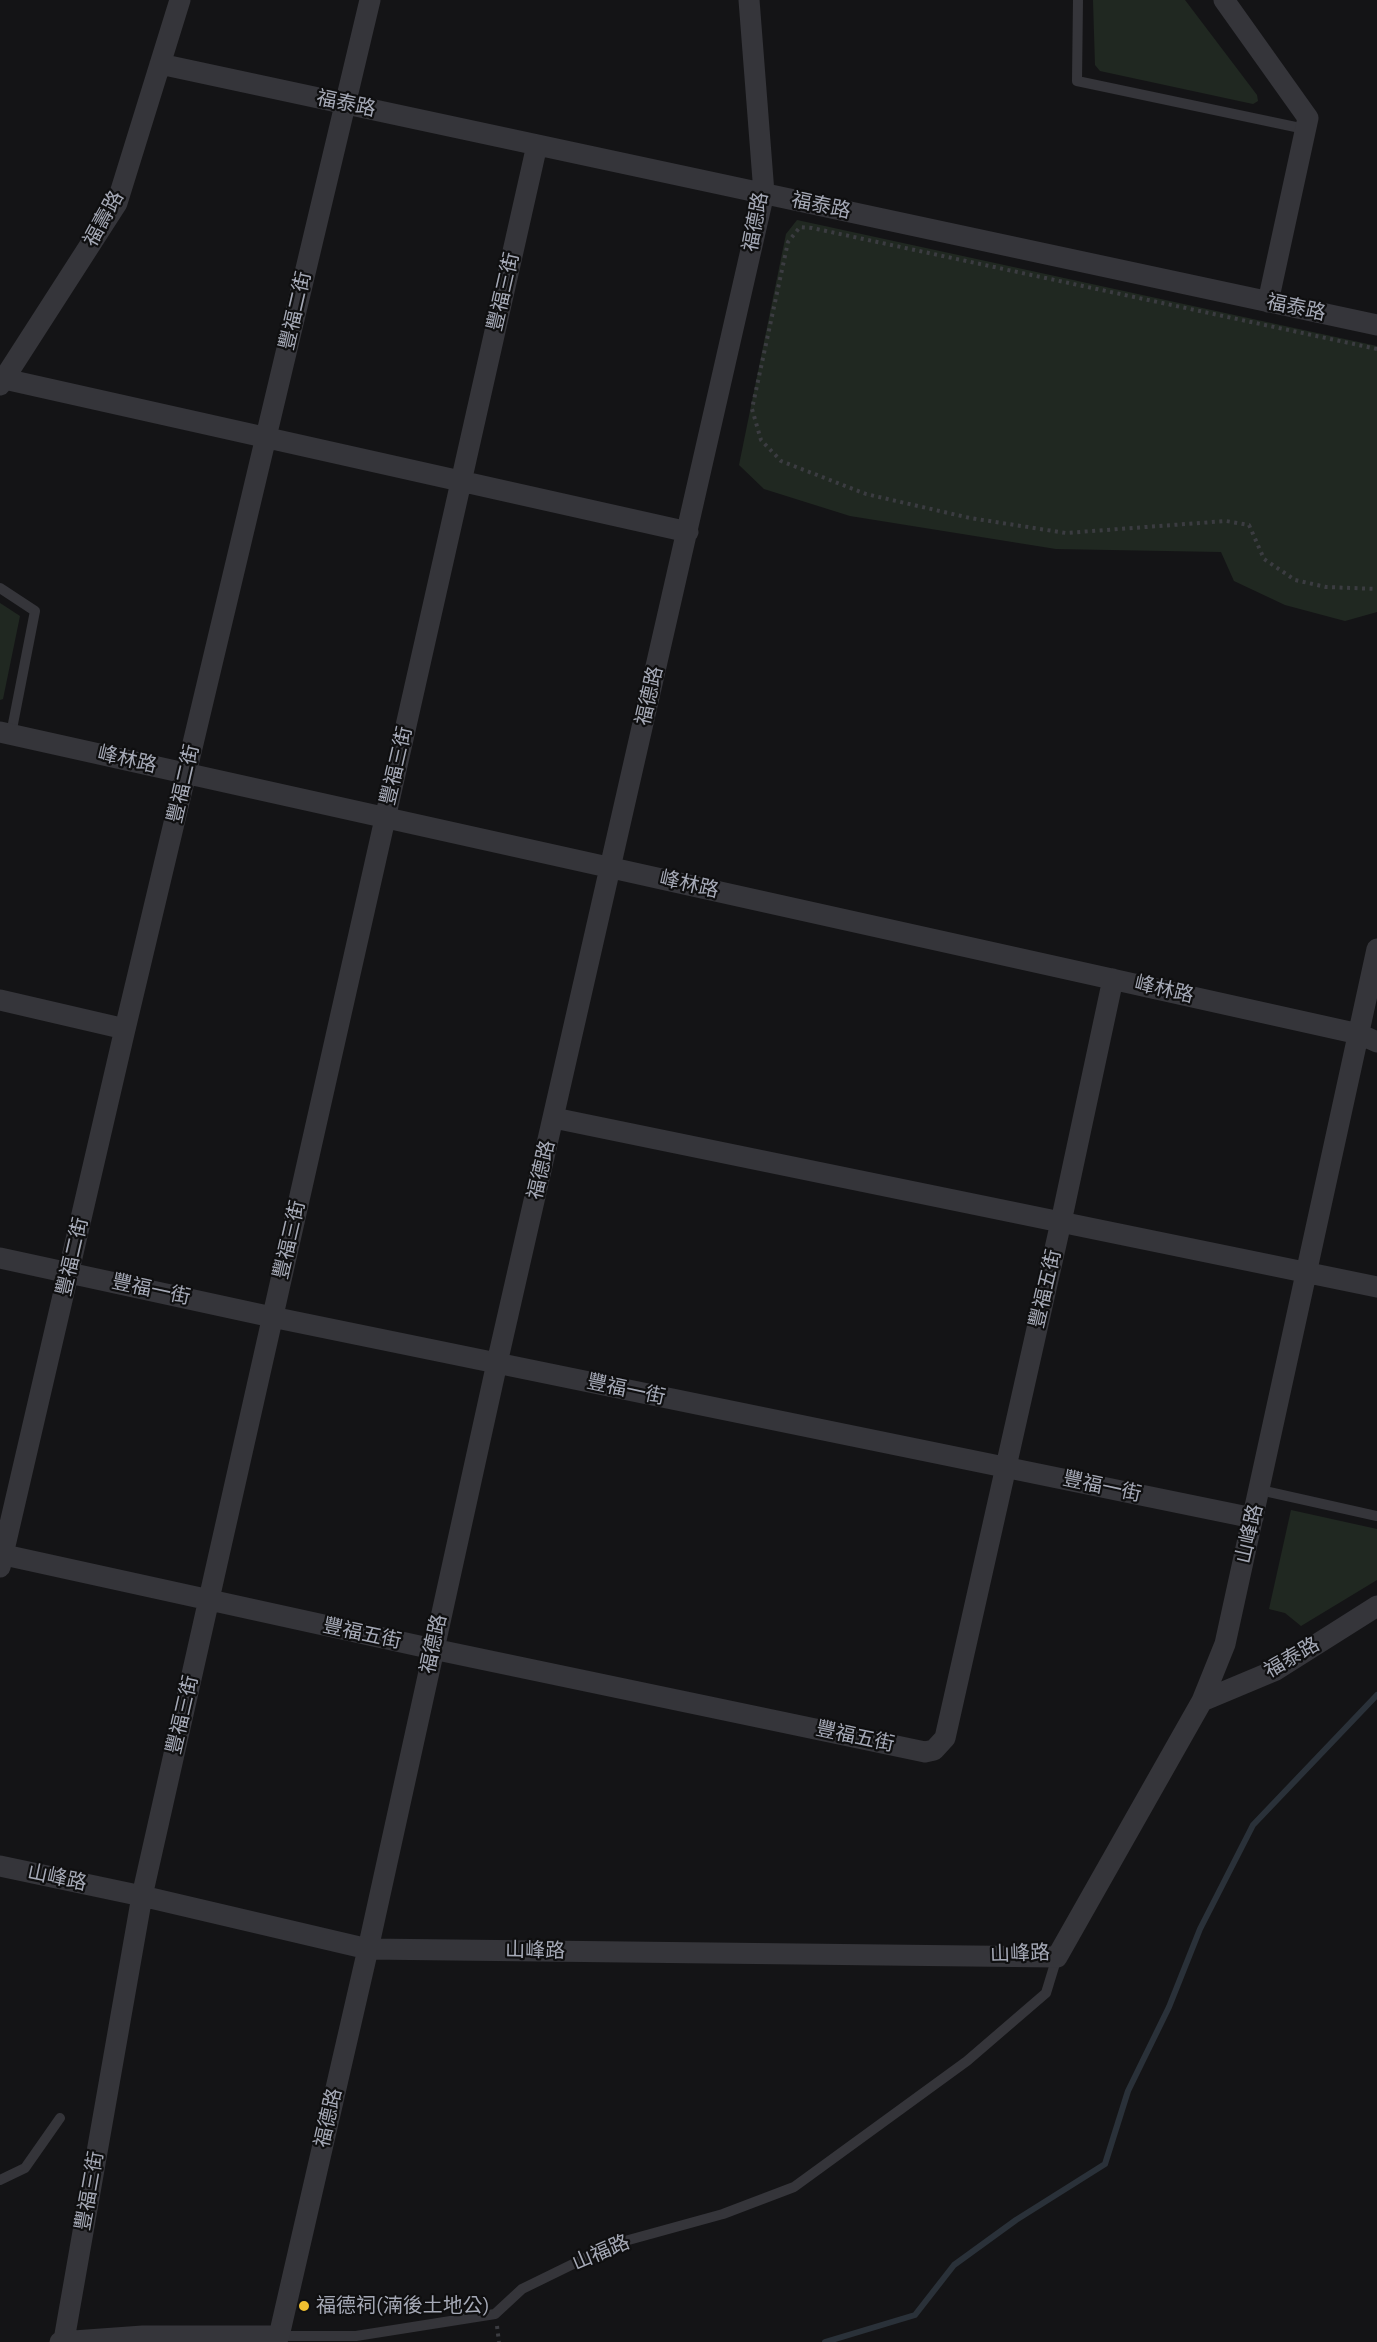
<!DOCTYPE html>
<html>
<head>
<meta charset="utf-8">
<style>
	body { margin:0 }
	canvas { display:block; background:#141416 }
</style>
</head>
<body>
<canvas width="1377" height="2342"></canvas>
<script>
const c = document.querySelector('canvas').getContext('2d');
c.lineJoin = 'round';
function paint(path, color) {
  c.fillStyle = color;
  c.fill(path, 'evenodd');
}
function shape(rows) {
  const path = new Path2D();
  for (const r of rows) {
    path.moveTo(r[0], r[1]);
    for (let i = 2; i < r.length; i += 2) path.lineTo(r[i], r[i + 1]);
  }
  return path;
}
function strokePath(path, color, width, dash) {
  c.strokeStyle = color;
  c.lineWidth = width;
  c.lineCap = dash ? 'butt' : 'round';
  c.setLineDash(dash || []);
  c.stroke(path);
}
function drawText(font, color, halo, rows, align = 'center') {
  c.font = font + ' "IBM Plex Sans","Noto Sans TC",sans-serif';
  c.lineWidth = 4.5;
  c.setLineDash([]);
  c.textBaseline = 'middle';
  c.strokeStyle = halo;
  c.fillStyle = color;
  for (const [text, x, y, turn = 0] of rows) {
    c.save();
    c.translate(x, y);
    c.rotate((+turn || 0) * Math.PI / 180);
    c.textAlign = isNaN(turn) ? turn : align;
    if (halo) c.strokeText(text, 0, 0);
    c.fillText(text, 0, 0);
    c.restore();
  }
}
const green = shape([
	[1093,0,1185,0,1257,95,1258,101,1253,104,1100,71,1095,65],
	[797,220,1377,346,1377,612,1345,621,1285,605,1234,581,1221,552,1056,549,850,516,764,489,739,465,786,234],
	[0,603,20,616,3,699,0,700],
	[1291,1510,1377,1529,1377,1580,1301,1626,1285,1613,1269,1609]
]);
const stream = shape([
	[825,2342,915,2315,954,2265,1016,2220,1105,2164,1128,2091,1169,2007,1200,1929,1253,1825,1377,1695]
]);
const path = shape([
	[1377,349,812,228,800,227,788,242,752,409,761,440,781,461,866,494,970,518,1066,533,1226,521,1249,525,1264,559,1295,580,1326,587,1377,589],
	[497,2326,499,2342]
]);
const lane = shape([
	[1078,0,1077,81,1305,129],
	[0,588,35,611,11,734],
	[1260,1490,1377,1516],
	[0,2180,25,2168,60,2118],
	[279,2336,356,2336,495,2314,522,2289,614,2244,723,2214,794,2187,967,2061,1046,1993,1057,1957]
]);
const street = shape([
	[1224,0,1308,118,1268,302],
	[160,64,1377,325],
	[0,378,688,532],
	[0,385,117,203,180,0],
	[0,732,1359,1034,1377,1042],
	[0,1000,125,1029],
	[554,1118,1377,1287],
	[0,1258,272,1317,1253,1518],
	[0,1554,433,1649,925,1752,934,1750,945,1738,1061,1222,1113,979],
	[0,1567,125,1029,370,0],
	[1202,1701,1276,1670,1377,1606],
	[0,1866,142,1896,368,1949,1057,1957,1202,1701,1225,1644,1377,949],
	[64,2340,142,1896,537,145],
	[60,2342,143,2336,279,2336,368,1949,497,1363,764,193,749,0]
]);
const markers = [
	[304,2306,6,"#f1c030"]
];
const streetNames = [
	["福泰路",346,104,12],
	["福泰路",821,206,12],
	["福壽路",104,219,-61],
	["福德路",756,222,-79],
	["豐福三街",504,292,-77],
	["福泰路",1296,308,12],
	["豐福二街",296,311,-77],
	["福德路",650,696,-77],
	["峰林路",127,760,13],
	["豐福三街",397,766,-77],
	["豐福二街",184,784,-77],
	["峰林路",689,885,13],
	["峰林路",1164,990,13],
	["福德路",542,1170,-77],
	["豐福三街",290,1240,-77],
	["豐福二街",73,1257,-77],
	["豐福五街",1046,1289,-77],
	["豐福一街",151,1290,12],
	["豐福一街",626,1390,12],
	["豐福一街",1102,1487,12],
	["山峰路",1250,1534,-77],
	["豐福五街",362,1634,12],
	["福德路",434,1644,-78],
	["福泰路",1292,1658,-30],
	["豐福三街",183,1715,-77],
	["豐福五街",855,1737,12],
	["山峰路",57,1878,12],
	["山峰路",535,1951,1],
	["山峰路",1020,1954,-2],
	["福德路",329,2118,-77],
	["豐福三街",90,2191,-80],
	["山福路",601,2253,-23]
];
const poiNames = [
	["福德祠(湳後土地公)",316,2306]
];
paint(green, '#202821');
strokePath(stream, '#2a3139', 6);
strokePath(path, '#3b3c41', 4, [3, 4.5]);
strokePath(lane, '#35353a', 10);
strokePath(street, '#35353a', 21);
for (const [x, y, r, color] of markers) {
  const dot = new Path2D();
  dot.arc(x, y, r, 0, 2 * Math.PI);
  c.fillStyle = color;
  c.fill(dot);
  strokePath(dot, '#0f0f10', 2);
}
drawText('20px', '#a5a9b6', '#0f0f10', streetNames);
drawText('20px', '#a5a9b6', '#0f0f10', poiNames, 'left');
</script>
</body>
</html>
